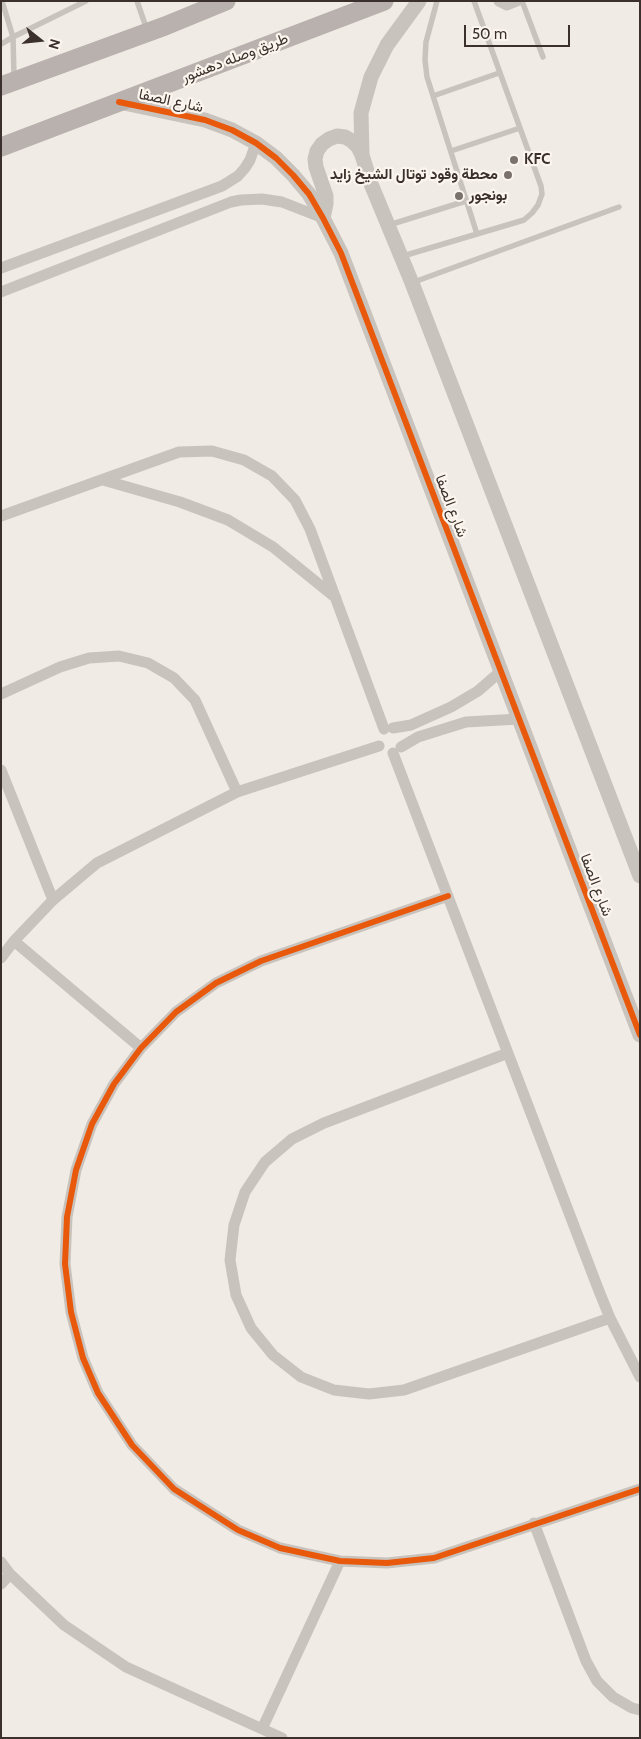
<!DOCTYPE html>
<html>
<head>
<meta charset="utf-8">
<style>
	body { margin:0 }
	#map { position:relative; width:641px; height:1739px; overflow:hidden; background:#f0ebe5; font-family:Cabin,sans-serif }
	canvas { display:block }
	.frame { position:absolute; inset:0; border:2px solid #3b302b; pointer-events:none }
	.north { position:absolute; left:15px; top:15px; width:50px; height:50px; -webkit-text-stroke:4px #fbf5ee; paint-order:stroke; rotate:106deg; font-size:14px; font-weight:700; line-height:20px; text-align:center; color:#3b302b }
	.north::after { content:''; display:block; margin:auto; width:18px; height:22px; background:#3b302b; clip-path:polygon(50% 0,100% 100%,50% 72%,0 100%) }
	.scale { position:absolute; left:464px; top:25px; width:106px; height:22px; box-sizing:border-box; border:2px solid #3b302b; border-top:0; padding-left:6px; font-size:15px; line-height:18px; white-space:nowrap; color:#3b302b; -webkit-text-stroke:4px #fbf5ee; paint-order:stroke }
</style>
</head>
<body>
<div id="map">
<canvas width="641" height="1739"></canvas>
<div class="frame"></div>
<div class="north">N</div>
<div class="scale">50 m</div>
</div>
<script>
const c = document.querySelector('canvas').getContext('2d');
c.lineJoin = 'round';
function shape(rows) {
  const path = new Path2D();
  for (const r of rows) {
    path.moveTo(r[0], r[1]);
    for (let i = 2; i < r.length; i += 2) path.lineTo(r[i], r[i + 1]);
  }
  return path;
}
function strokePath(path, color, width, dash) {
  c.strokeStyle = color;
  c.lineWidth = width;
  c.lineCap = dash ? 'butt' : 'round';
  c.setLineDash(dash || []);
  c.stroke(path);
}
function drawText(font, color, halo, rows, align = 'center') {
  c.font = font + ' Cabin,Vazirmatn,sans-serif';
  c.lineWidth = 4.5;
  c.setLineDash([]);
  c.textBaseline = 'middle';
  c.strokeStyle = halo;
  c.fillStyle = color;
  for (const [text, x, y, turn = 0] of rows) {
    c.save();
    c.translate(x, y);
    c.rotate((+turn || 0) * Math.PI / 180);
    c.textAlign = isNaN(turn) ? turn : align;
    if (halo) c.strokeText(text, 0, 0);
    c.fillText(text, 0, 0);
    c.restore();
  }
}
const service = shape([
	[2,1,13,37,14,77],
	[137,1,147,30],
	[437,1,426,42,425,60,427,77,477,234],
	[522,1,543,57],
	[1,44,13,37,86,1],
	[433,96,499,73],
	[451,151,520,128],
	[389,225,466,201],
	[403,256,524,220,532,213,538,205,542,194,541,186,474,1],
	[414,282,619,207]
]);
const minor = shape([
	[499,1,507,5,517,1],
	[1,268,222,186,238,176,245,168,250,160,256,143],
	[1,292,231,202,241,200,262,199,282,202,323,218],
	[103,480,180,502,228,520,273,547,336,598],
	[1,516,179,452,212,451,244,460,272,476,295,500,310,529,384,729],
	[1,694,60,667,89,658,119,656,148,663,174,678,195,700,237,792],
	[393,728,411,725,451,707,478,691,501,671],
	[401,747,418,737,466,722,519,719],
	[393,753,599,1291,610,1318,640,1377],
	[1,770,53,900],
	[448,896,261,961,216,983,176,1012,141,1048,114,1084,92,1124,76,1170,67,1217,65,1264,71,1312,83,1358,98,1393,132,1445,174,1489,238,1530,280,1548,340,1561,387,1563,434,1558,640,1489],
	[14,941,141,1048],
	[1,958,14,941,53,900,97,863,237,792,379,746],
	[508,1053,324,1123,292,1139,265,1162,245,1192,234,1225,230,1260,236,1295,251,1328,273,1355,301,1377,334,1390,369,1394,404,1390,610,1318],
	[534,1523,586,1661,597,1681,613,1697,632,1708,640,1710],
	[1,1562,10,1574,64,1625,126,1667,282,1738],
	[1,1584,10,1574],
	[262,1729,340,1561]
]);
const tertiary = shape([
	[419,1,387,45,371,77,361,113,362,155,371,184,412,283,640,876],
	[119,102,205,120,232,130,256,143,276,158,293,175,309,194,323,218,341,253,640,1035],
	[323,218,326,204,326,196,316,167,315,159,317,151,322,144,329,139,337,136,345,137,352,141,358,147,362,155]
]);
const primary = shape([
	[1,86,165,26,226,1],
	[1,147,384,1]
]);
const cycleway = shape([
	[119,102,205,120,232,130,256,143,276,158,293,175,309,194,323,218,341,253,640,1035],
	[448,896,261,961,216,983,176,1012,141,1048,114,1084,92,1124,76,1170,67,1217,65,1264,71,1312,83,1358,98,1393,132,1445,174,1489,238,1530,280,1548,340,1561,387,1563,434,1558,640,1489]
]);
const markers = [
	[514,160,5,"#7a716c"],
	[508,175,5,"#7a716c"],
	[459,196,5,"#7a716c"]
];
const streetNames = [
	["طريق وصله دهشور",235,58,-21],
	["شارع الصفا",171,101,12],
	["شارع الصفا",451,506,69],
	["شارع الصفا",596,885,69]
];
const poiNames = [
	["KFC",524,160],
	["محطة وقود توتال الشيخ زايد",498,175,"right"],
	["بونجور",469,196]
];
strokePath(service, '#c9c3be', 5.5);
strokePath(minor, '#c9c3be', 11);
strokePath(tertiary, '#c9c3be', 15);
strokePath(primary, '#b8b1ad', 19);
strokePath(cycleway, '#e8590c', 6);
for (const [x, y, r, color] of markers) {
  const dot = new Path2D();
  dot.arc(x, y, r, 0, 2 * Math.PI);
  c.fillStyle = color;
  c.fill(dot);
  strokePath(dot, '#fbf5ee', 2);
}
drawText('15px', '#3b302b', '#fbf5ee', streetNames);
drawText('bold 15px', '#3b302b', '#fbf5ee', poiNames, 'left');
</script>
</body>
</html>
